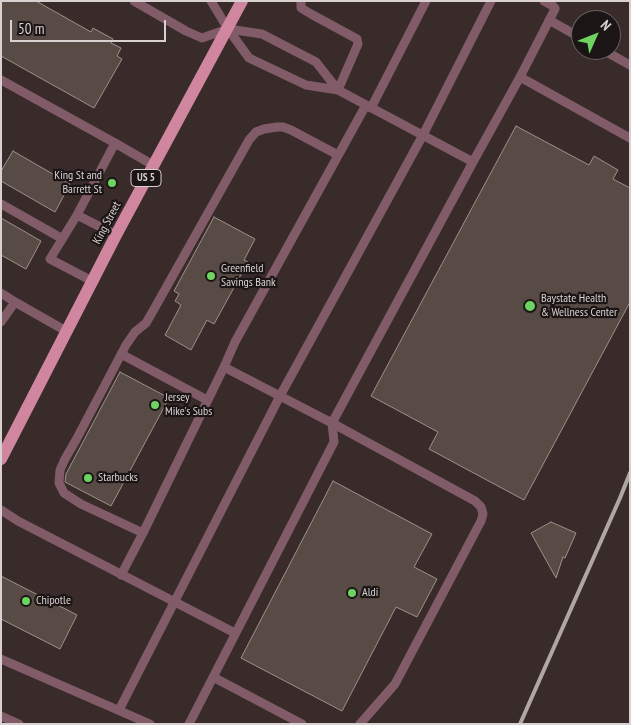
<!DOCTYPE html>
<html>
<head>
<meta charset="utf-8">
<style>
	body { margin:0 }
	#map { position:relative; width:631px; height:725px; overflow:hidden; background:#382b2a; font-family:"PT Sans Narrow",sans-serif }
	canvas { display:block }
	.frame { position:absolute; inset:0; border:2px solid #d9d1d0; pointer-events:none }
	.north { position:absolute; left:571px; top:10px; width:50px; height:50px; box-sizing:border-box; background:#1b1515; border:1px solid #676060; border-radius:50%; rotate:46deg; font-size:14px; font-weight:700; line-height:20px; text-align:center; color:#d9d1d0 }
	.north::after { content:''; display:block; margin:auto; width:18px; height:22px; background:#6dd361; clip-path:polygon(50% 0,100% 100%,50% 72%,0 100%) }
	.scale { position:absolute; left:10px; top:20px; width:156px; height:22px; box-sizing:border-box; border:2px solid #d9d1d0; border-top:0; padding-left:6px; font-size:15px; line-height:18px; white-space:nowrap; color:#d9d1d0; -webkit-text-stroke:4px #1b1515; paint-order:stroke }
</style>
</head>
<body>
<div id="map">
<canvas width="631" height="725"></canvas>
<div class="frame"></div>
<div class="north">N</div>
<div class="scale">50 m</div>
</div>
<script>
const c = document.querySelector('canvas').getContext('2d');
c.lineJoin = 'round';
function paint(path, color) {
  c.fillStyle = color;
  c.fill(path, 'evenodd');
}
function shape(rows) {
  const path = new Path2D();
  for (const r of rows) {
    path.moveTo(r[0], r[1]);
    for (let i = 2; i < r.length; i += 2) path.lineTo(r[i], r[i + 1]);
  }
  return path;
}
function strokePath(path, color, width, dash) {
  c.strokeStyle = color;
  c.lineWidth = width;
  c.lineCap = dash ? 'butt' : 'round';
  c.setLineDash(dash || []);
  c.stroke(path);
}
function drawText(font, color, halo, rows, align = 'center') {
  c.font = font + ' "PT Sans Narrow",sans-serif';
  c.lineWidth = 4.5;
  c.setLineDash([]);
  c.textBaseline = 'middle';
  c.strokeStyle = halo;
  c.fillStyle = color;
  for (const [text, x, y, turn = 0] of rows) {
    c.save();
    c.translate(x, y);
    c.rotate((+turn || 0) * Math.PI / 180);
    c.textAlign = isNaN(turn) ? turn : align;
    if (halo) c.strokeText(text, 0, 0);
    c.fillText(text, 0, 0);
    c.restore();
  }
}
const building = shape([
	[1,1,36,1,91,32,93,28,113,39,111,43,121,48,117,56,122,59,94,108,1,56,1,1],
	[516,126,589,165,594,156,618,170,613,179,630,188,630,302,524,500,429,449,438,432,371,396,516,126],
	[13,151,70,184,55,212,1,181,1,171,13,151],
	[214,217,255,239,244,260,248,262,214,324,207,320,191,350,165,335,181,305,175,301,179,294,174,291,214,217],
	[1,218,41,241,26,269,1,255,1,218],
	[120,372,169,398,111,506,65,482,66,474,120,372],
	[333,481,432,534,414,567,437,579,417,617,396,607,342,711,241,658,333,481],
	[551,522,576,533,565,558,563,557,556,578,531,533,551,522],
	[1,576,77,615,60,649,1,619,1,576]
]);
const service = shape([
	[134,1,186,31,202,38,228,29,262,34,316,62,338,90],
	[211,1,228,29,249,58,306,85,338,90,473,162,520,77,555,9,555,8,553,6,544,1],
	[301,1,301,8,311,14,357,39,358,44,338,90],
	[549,20,581,38],
	[603,50,630,65],
	[520,77,630,138],
	[1,80,115,143],
	[366,105,235,342,224,367,332,423,473,162],
	[371,108,426,1],
	[1,204,61,238],
	[77,215,116,235],
	[92,281,50,259,77,215,115,143,153,165],
	[1,293,15,302,1,322],
	[15,302,66,331],
	[121,354,207,400],
	[332,423,475,501,481,507,483,514,481,521,395,684,360,724],
	[1,510,18,521,235,633],
	[143,533,81,504,64,493,59,483,60,470,65,459,76,440,126,345,135,332,146,323,153,311,249,140,256,132,264,129,277,127,283,127,291,130,338,155],
	[121,575,143,533,224,367],
	[1,659,150,724],
	[213,677,302,724],
	[119,710,280,396,423,135,491,1],
	[1,716,19,724],
	[189,724,334,442,332,423]
]);
const primary = shape([
	[1,459,116,235,242,1]
]);
const rail = shape([
	[520,724,620,498,630,473]
]);
const markers = [
	[112,183,5,"#6dd361"],
	[211,276,5,"#6dd361"],
	[530,306,6,"#6dd361"],
	[155,405,5,"#6dd361"],
	[88,478,5,"#6dd361"],
	[352,593,5,"#6dd361"],
	[26,601,5,"#6dd361"]
];
const shields = [
	[146,178,30]
];
const shieldNames = [
	["US 5",146,178]
];
const poiNames = [
	["King St and",102,176,"right"],
	["Barrett St",102,190,"right"],
	["Greenfield",221,269],
	["Savings Bank",221,283],
	["Baystate Health",541,299],
	["& Wellness Center",541,313],
	["Jersey",165,398],
	["Mike's Subs",165,412],
	["Starbucks",98,478],
	["Aldi",362,593],
	["Chipotle",36,601]
];
const streetNames = [
	["King Street",107,223,-62]
];
paint(building, '#584b46');
strokePath(building, '#9e908a', 1);
strokePath(service, '#815c68', 9);
strokePath(primary, '#d186a0', 12);
strokePath(rail, '#afa6a5', 4);
for (const [x, y, r, color] of markers) {
  const dot = new Path2D();
  dot.arc(x, y, r, 0, 2 * Math.PI);
  c.fillStyle = color;
  c.fill(dot);
  strokePath(dot, '#1b1515', 2);
}
for (const [x, y, w] of shields) {
  const box = new Path2D();
  box.roundRect(x - w / 2, y - 8.5, w, 17, 4);
  c.fillStyle = '#1b1515';
  c.fill(box);
  strokePath(box, '#d9d1d0', 1);
}
drawText('bold 11px', '#d9d1d0', null, shieldNames);
drawText('12px', '#d9d1d0', '#1b1515', poiNames, 'left');
drawText('12px', '#d9d1d0', '#1b1515', streetNames);
</script>
</body>
</html>
